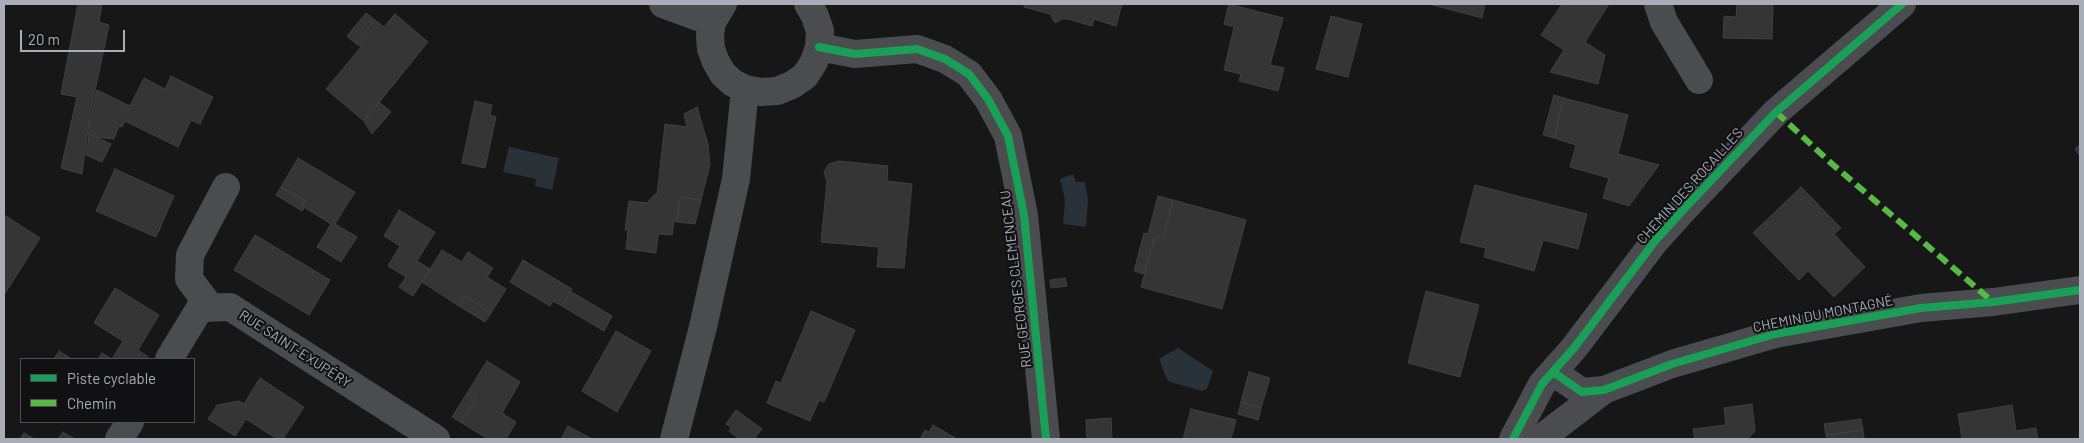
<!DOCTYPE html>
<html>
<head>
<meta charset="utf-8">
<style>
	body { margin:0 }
	#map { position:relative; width:2084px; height:443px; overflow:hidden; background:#171717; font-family:Barlow,sans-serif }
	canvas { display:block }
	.frame { position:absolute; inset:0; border:5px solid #a8adb8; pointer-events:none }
	.legend { position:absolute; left:20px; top:358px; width:175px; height:65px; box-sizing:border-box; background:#111113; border:1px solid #4d4f55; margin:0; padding:6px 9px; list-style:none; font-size:15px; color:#a8adb8 }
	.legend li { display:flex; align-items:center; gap:10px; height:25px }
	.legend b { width:25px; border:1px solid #4d4f55 }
	.scale { position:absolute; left:20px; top:30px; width:105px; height:22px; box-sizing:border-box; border:2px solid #a8adb8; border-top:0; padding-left:6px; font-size:15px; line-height:18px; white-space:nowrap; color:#a8adb8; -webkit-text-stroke:4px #111113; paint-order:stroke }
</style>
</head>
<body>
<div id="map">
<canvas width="2084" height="443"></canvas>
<div class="frame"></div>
<ul class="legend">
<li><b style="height:6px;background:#1a9f57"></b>Piste cyclable</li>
<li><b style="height:6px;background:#58b947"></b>Chemin</li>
</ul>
<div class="scale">20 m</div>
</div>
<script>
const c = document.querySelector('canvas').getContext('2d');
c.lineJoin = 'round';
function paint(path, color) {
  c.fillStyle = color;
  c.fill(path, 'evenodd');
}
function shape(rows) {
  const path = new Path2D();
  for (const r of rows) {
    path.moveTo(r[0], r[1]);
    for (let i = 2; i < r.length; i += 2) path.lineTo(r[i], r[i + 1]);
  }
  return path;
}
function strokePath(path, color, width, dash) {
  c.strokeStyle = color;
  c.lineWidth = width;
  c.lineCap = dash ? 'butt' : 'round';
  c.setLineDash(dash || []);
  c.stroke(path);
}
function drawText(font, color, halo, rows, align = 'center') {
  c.font = font + ' Barlow,sans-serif';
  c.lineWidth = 4;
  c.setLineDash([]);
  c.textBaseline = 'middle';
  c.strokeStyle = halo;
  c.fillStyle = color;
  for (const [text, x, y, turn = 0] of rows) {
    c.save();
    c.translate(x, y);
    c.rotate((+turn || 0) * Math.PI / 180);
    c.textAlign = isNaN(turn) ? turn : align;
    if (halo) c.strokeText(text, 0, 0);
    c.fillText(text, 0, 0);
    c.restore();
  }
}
const water = shape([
	[509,147,559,158,552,190,535,186,536,179,503,172],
	[1073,174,1076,182,1085,182,1088,200,1086,227,1063,224,1065,200,1060,179],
	[1178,348,1213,371,1207,389,1202,391,1170,382,1167,379,1159,359]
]);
const building = shape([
	[78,4,102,4,99,22,109,25,89,119,82,174,61,168,77,97,61,94,78,4],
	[1024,4,1122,4,1116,26,1094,19,1092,26,1068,19,1062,19,1055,23,1050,14,1024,7,1024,4],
	[1229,4,1283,18,1270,65,1284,68,1278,91,1239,81,1241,74,1224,70,1234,27,1224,24,1229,4],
	[1429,4,1485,4,1482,18,1429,4],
	[1562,4,1609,4,1585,42,1605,55,1598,84,1550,72,1564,50,1541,35,1562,4],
	[1737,4,1773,4,1772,39,1723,38,1724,16,1736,17,1737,4],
	[366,13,375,20,355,43,347,36,366,13],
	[395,14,428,42,364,121,326,89,361,47,355,43,375,20,384,27,395,14],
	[1331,16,1362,24,1348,77,1316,69,1331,16],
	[171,76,213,97,200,124,191,120,178,147,125,121,122,127,119,126,114,139,96,137,87,133,97,90,130,106,144,78,165,89,171,76],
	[1554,95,1564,98,1554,138,1543,135,1554,95],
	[1564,98,1628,115,1618,154,1659,165,1629,206,1603,198,1609,178,1570,167,1576,145,1554,138,1564,98],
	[475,101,492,105,490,115,496,117,485,168,462,163,475,101],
	[379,102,391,112,372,134,364,121,379,102],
	[697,107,708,144,710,165,701,200,680,197,677,222,674,221,672,235,658,234,656,253,626,249,628,230,625,230,629,201,647,203,655,194,657,195,665,124,687,127,684,114,697,107],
	[89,134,111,144,102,162,86,155,89,134],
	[2080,144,2080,156,2075,149,2080,144],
	[298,158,355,192,335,224,357,237,341,262,317,247,331,224,302,206,305,201,281,187,298,158],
	[839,161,888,166,887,181,912,184,904,268,877,267,879,247,821,242,827,182,824,172,829,164,839,161],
	[115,169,174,196,156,237,96,211,115,169],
	[1475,185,1587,214,1578,249,1543,240,1534,271,1484,257,1486,248,1460,242,1475,185],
	[281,187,305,201,302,206,304,208,302,211,276,195,281,187],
	[1801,187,1841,228,1834,234,1865,267,1834,297,1808,271,1799,280,1753,233,1801,187],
	[1158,196,1173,200,1163,238,1155,236,1144,274,1134,271,1144,233,1148,234,1158,196],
	[680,197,701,200,695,224,677,222,680,197],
	[1173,200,1246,220,1222,309,1141,287,1155,236,1163,238,1173,200],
	[399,210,435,232,417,261,430,269,413,296,399,287,406,277,388,266,400,246,384,236,399,210],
	[6,216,40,238,4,295,4,220,6,216],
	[255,235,330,280,309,315,234,270,255,235],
	[442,250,462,262,468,252,493,268,487,277,506,289,491,313,465,296,459,306,422,282,442,250],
	[523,260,572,289,562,306,553,301,550,306,510,282,523,260],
	[1065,278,1067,286,1051,288,1050,280,1065,278],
	[115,288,159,315,138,350,148,357,147,359,112,359,123,341,94,323,115,288],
	[570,291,612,316,604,331,562,306,570,291],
	[1426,291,1479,305,1460,377,1408,363,1426,291],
	[465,296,491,313,485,322,459,306,465,296],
	[811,311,855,330,824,402,819,400,810,421,767,403,776,381,781,383,811,311],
	[616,331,651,351,617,412,582,391,616,331],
	[59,351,72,359,54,359,59,351],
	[102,353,112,359,98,359,102,353],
	[487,361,520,382,502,413,516,422,506,439,488,439,462,423,476,399,467,393,487,361],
	[1249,372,1270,378,1261,408,1241,402,1249,372],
	[260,378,304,407,283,439,277,439,246,419,235,436,208,419,217,405,239,401,244,404,260,378],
	[467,393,476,399,462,423,452,417,467,393],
	[1241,402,1261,408,1258,420,1238,414,1241,402],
	[1752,404,1755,431,1748,439,1695,439,1693,429,1726,425,1724,408,1752,404],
	[2012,405,2016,431,2036,428,2038,439,1962,439,1958,414,2012,405],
	[1191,409,1236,420,1231,439,1183,439,1191,409],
	[736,410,762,429,754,439,738,438,729,431,731,428,726,424,736,410],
	[1111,418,1112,439,1087,439,1086,420,1111,418],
	[1861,419,1863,430,1826,435,1824,424,1861,419],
	[933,425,957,439,920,439,925,430,929,432,933,425],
	[568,426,592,439,561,439,568,426],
	[1863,430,1864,439,1827,439,1826,435,1863,430],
	[63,432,75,439,58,439,63,432],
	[24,433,34,439,20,439,24,433]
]);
const minor = shape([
	[663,4,712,22],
	[723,4,712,22,710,36,711,49,716,62,723,74,733,83,745,89,761,92,777,91,792,85,805,76,814,62,819,47,820,31,815,16,808,4],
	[1658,4,1664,22,1699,80],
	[819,47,855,54,917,49,945,59,969,74,988,99,1008,136,1024,215,1046,439],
	[211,308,189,279,190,255,226,187],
	[169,359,200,308,230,307,436,439],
	[1553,372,1582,392,1604,390,1672,364,1775,334,1921,308,1993,302,2080,290],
	[119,439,130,422],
	[674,439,703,327,736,179,745,89],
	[1513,439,1542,384,1574,348,1655,241,1683,210,1776,112,1902,4],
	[1540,439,1604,390]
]);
const quiet = shape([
	[1776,112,1831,163,1993,302]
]);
const cycleway = shape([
	[819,47,855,54,917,49,945,59,969,74,988,99,1008,136,1024,215,1046,439],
	[1553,372,1582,392,1604,390,1672,364,1775,334,1921,308,1993,302,2080,290],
	[1513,439,1542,384,1574,348,1655,241,1683,210,1776,112,1902,4]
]);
const streetNames = [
	["CHEMIN DES ROCAILLES",1690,186,-48],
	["RUE GEORGES CLEMENCEAU",1016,279,-97],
	["CHEMIN DU MONTAGNÉ",1823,314,-11],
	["RUE SAINT-EXUPÉRY",295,349,33]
];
paint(water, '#2a3239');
paint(building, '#353536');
strokePath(building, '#3f4043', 1);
strokePath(minor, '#4b4c50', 28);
strokePath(quiet, '#58b947', 6, [12, 6]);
strokePath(cycleway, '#1a9f57', 8);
drawText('14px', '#a8adb8', '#111113', streetNames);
</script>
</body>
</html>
